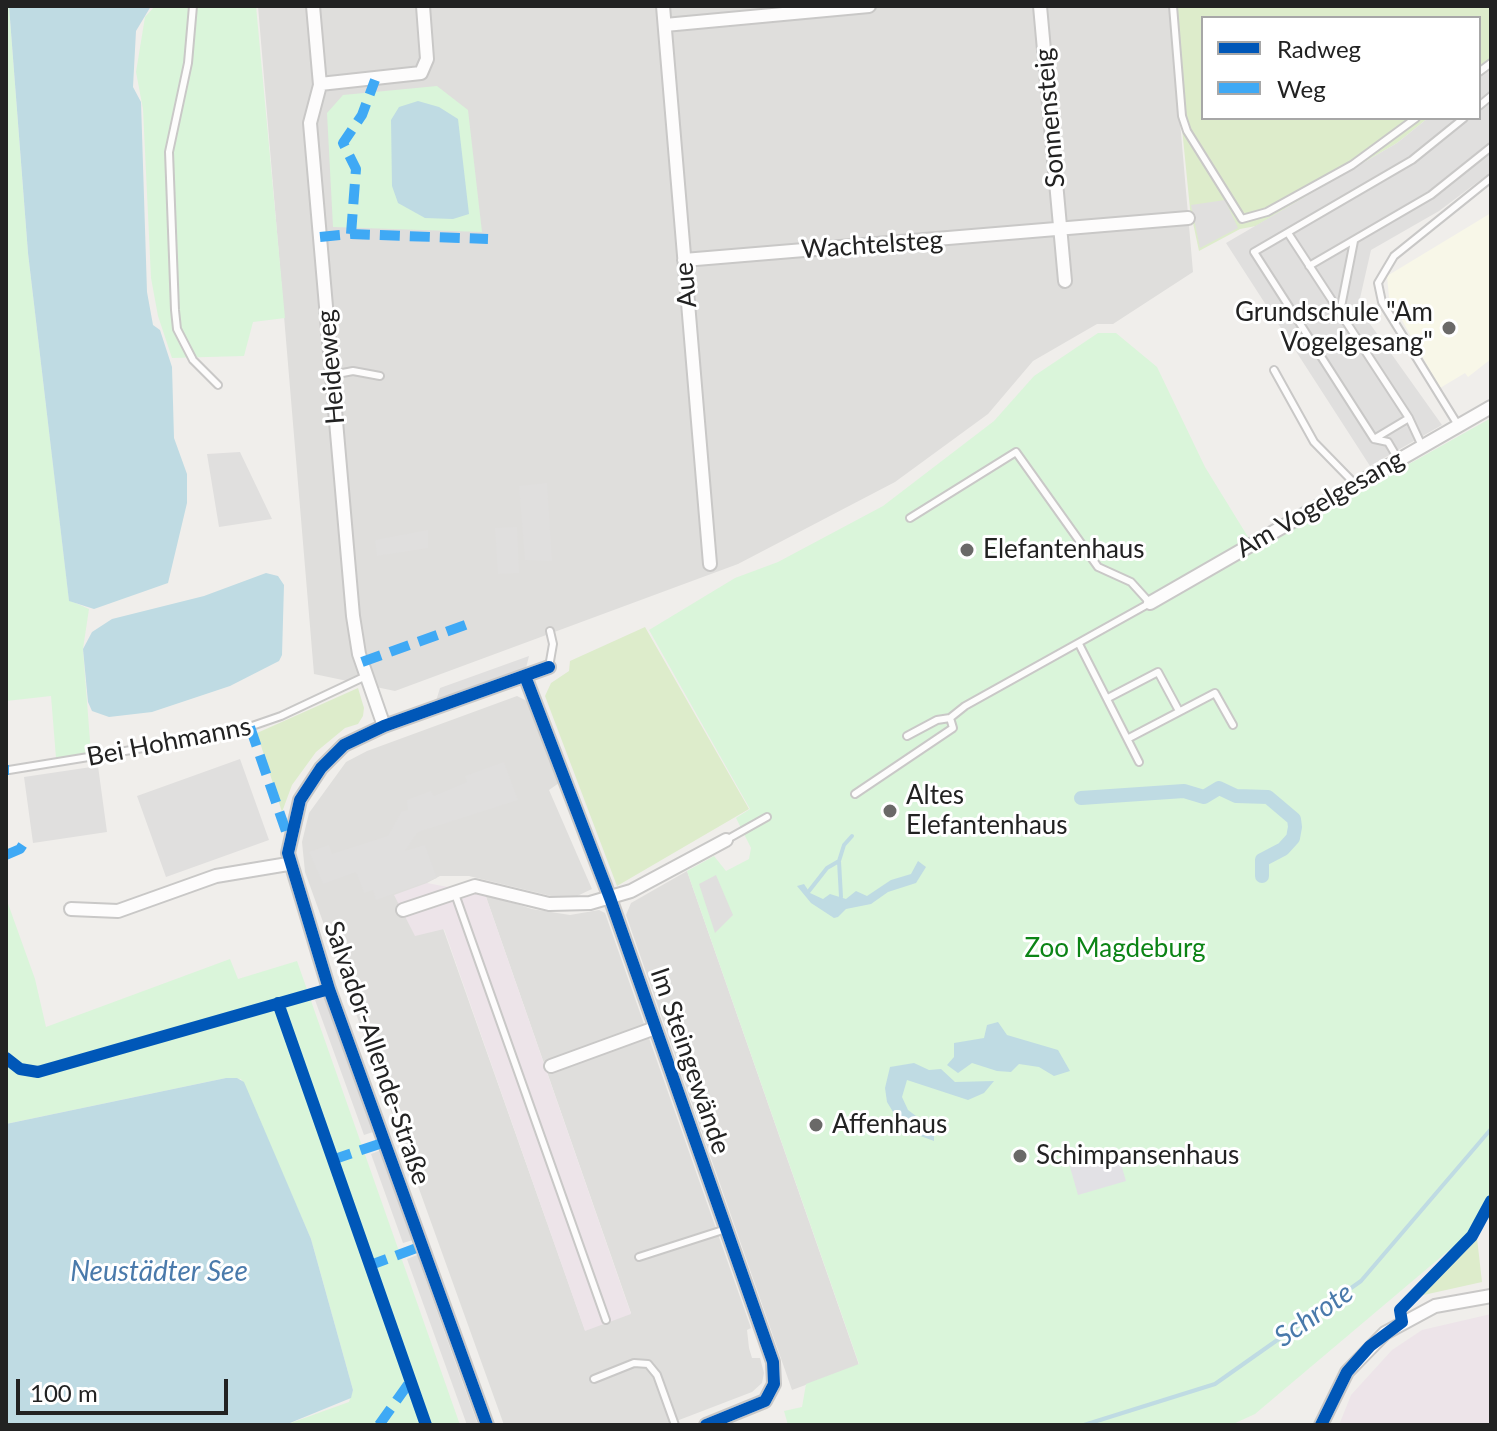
<!DOCTYPE html>
<html>
<head>
<meta charset="utf-8">
<style>
	body { margin:0 }
	#map { position:relative; width:1497px; height:1431px; overflow:hidden; background:#f0eeeb; font-family:Lato,sans-serif }
	canvas { display:block }
	.frame { position:absolute; inset:0; border:8px solid #222; pointer-events:none }
	.legend { position:absolute; left:1201px; top:16px; width:280px; height:104px; box-sizing:border-box; background:#fff; border:2px solid #a7a7a7; margin:0; padding:10px 14px; list-style:none; font-size:24px; color:#222 }
	.legend li { display:flex; align-items:center; gap:16px; height:40px }
	.legend b { width:40px; border:2px solid #a7a7a7 }
	.scale { position:absolute; left:16px; top:1379px; width:212px; height:36px; box-sizing:border-box; border:4px solid #222; border-top:0; padding-left:10px; font-size:24px; line-height:28px; white-space:nowrap; color:#222; -webkit-text-stroke:6px #fff; paint-order:stroke }
</style>
</head>
<body>
<div id="map">
<canvas width="1497" height="1431"></canvas>
<div class="frame"></div>
<ul class="legend">
<li><b style="height:10px;background:#0057b8"></b>Radweg</li>
<li><b style="height:10px;background:#3fa9f5"></b>Weg</li>
</ul>
<div class="scale">100 m</div>
</div>
<script>
const c = document.querySelector('canvas').getContext('2d');
c.lineJoin = 'round';
function paint(path, color) {
  c.fillStyle = color;
  c.fill(path, 'evenodd');
}
function shape(rows) {
  const path = new Path2D();
  for (const r of rows) {
    path.moveTo(r[0], r[1]);
    for (let i = 2; i < r.length; i += 2) path.lineTo(r[i], r[i + 1]);
  }
  return path;
}
function strokePath(path, color, width, dash) {
  c.strokeStyle = color;
  c.lineWidth = width;
  c.lineCap = dash ? 'butt' : 'round';
  c.setLineDash(dash || []);
  c.stroke(path);
}
function drawText(font, color, halo, rows, align = 'center') {
  c.font = font + ' Lato,sans-serif';
  c.lineWidth = 6;
  c.setLineDash([]);
  c.textBaseline = 'middle';
  c.strokeStyle = halo;
  c.fillStyle = color;
  for (const [text, x, y, turn = 0] of rows) {
    c.save();
    c.translate(x, y);
    c.rotate((+turn || 0) * Math.PI / 180);
    c.textAlign = isNaN(turn) ? turn : align;
    if (halo) c.strokeText(text, 0, 0);
    c.fillText(text, 0, 0);
    c.restore();
  }
}
const residential = shape([
	[258,6,1170,6,1193,272,1113,324,1097,324,1033,361,988,414,895,482,738,564,395,691,314,674],
	[517,696,527,701,559,783,549,790,592,889,577,896,555,897,469,876,440,876,427,883,585,1330,631,1313,485,894,532,909,570,915,599,910,605,913,751,1328,747,1330,749,1348,752,1358,760,1358,764,1373,762,1383,752,1392,666,1425,504,1425,305,872,302,842,309,813,346,762,367,751],
	[687,871,859,1365,792,1390,626,915,631,903]
]);
const industrial = shape([
	[427,883,485,894,631,1314,585,1331,444,929,415,936,394,895],
	[1491,1314,1491,1425,1339,1425,1351,1395,1392,1350,1422,1330]
]);
const education = shape([
	[1491,213,1491,359,1468,377,1465,373,1440,388,1389,297,1387,276]
]);
const grass = shape([
	[1170,6,1491,6,1491,67,1479,77,1479,18,1203,18,1203,118,1428,118,1397,143,1256,226,1240,229,1199,251,1190,209],
	[645,627,749,809,617,886,545,696,551,683,569,671,570,661],
	[358,688,364,708,363,716,358,724,345,728,316,752,292,785,282,812,257,733],
	[1477,1238,1482,1282,1419,1296]
]);
const park = shape([
	[6,6,9,6,28,253,69,600,89,609,83,649,91,754,56,758,51,696,6,701],
	[155,6,256,6,285,318,253,322,244,356,172,358,158,316,151,278,143,109,136,72,145,17],
	[437,86,468,110,482,232,333,227,327,113,343,95],
	[1098,333,1116,333,1157,367,1205,467,1256,550,1491,418,1491,1194,1467,1235,1255,1414,1231,1425,788,1425,784,1411,802,1407,806,1384,859,1364,687,871,714,856,726,871,749,859,751,848,736,818,750,809,649,630,735,578,778,562,883,506,994,421,1034,376],
	[6,898,35,979,46,1027,230,959,238,979,297,961,460,1425,285,1425,349,1402,353,1390,311,1239,241,1079,226,1078,6,1124]
]);
const parking = shape([
	[1491,67,1491,172,1439,211,1371,250,1358,307,1442,425,1370,466,1226,243,1397,143,1428,118,1479,118,1479,77],
	[1225,200,1238,228,1200,248,1191,205],
	[240,452,272,519,219,527,207,454],
	[547,483,552,561,525,560,519,486],
	[517,527,519,573,498,574,495,528],
	[428,530,428,548,377,556,375,540],
	[529,656,526,668,436,701,440,688],
	[240,759,269,840,166,877,137,796],
	[504,762,518,800,418,832,405,851,425,845,437,878,376,900,373,890,364,893,356,872,323,884,309,852,329,845,332,854,388,836,401,812,408,810,407,800,431,791,434,796,467,782,465,776],
	[98,766,107,832,33,843,24,777],
	[716,875,733,915,715,933,699,884],
	[324,994,373,1132,364,1135,315,1000],
	[381,1150,413,1240,403,1243,371,1154],
	[417,1255,454,1359,478,1425,467,1425,407,1259]
]);
const plaza = shape([
	[1116,1147,1126,1181,1078,1195,1068,1160]
]);
const water = shape([
	[9,6,151,6,136,31,133,87,141,102,147,292,153,325,160,330,172,367,174,438,187,474,187,503,168,583,94,609,69,601,28,253],
	[418,101,439,107,458,119,469,214,453,219,425,218,398,203,392,186,391,120,399,107],
	[266,573,278,576,284,585,282,655,279,661,230,686,152,712,109,717,92,711,88,702,83,649,92,632,112,619,204,596],
	[918,861,926,867,916,883,888,892,871,904,846,909,838,917,834,918,811,903,797,886,804,884,810,893,823,899,830,894,846,899,856,891,867,896,891,880,911,874],
	[998,1022,1007,1035,1058,1050,1070,1071,1054,1076,1039,1067,1019,1064,1011,1072,997,1071,972,1063,958,1073,947,1065,954,1057,954,1043,984,1038,987,1025],
	[914,1063,929,1070,941,1069,955,1082,994,1081,984,1093,968,1100,907,1080,902,1097,908,1110,928,1125,934,1132,934,1141,904,1130,887,1102,885,1088,890,1067],
	[226,1078,237,1078,244,1082,311,1239,353,1390,351,1398,285,1425,6,1425,6,1124]
]);
const stream = shape([
	[809,891,827,868,839,861],
	[841,897,839,861,844,845,852,836],
	[1084,1425,1215,1384,1361,1281,1491,1129]
]);
const canal = shape([
	[1081,798,1184,791,1204,797,1219,788,1236,796,1268,797,1294,819,1295,827,1293,838,1283,849,1262,860,1262,876]
]);
const lane = shape([
	[193,6,188,63,169,152,175,310,177,329,193,360,218,385],
	[1173,6,1182,116,1187,131,1242,219,1267,212,1352,165,1416,118],
	[1479,72,1491,63],
	[1479,106,1491,96],
	[1288,233,1409,418,1422,446],
	[1309,266,1431,195,1491,147],
	[1340,312,1354,241],
	[1274,370,1314,442,1355,484],
	[332,375,353,371,380,376],
	[1458,425,1382,302,1378,283,1394,256,1491,178],
	[1374,439,1409,418],
	[1398,459,1388,442,1374,439,1254,252,1412,160,1464,118],
	[1079,644,1139,762],
	[549,667,553,644,550,631],
	[1108,698,1158,672,1179,711],
	[907,736,937,720,950,718,965,706,1150,603,1131,582,1098,567,1016,452,910,518],
	[1129,738,1215,693,1233,725],
	[9,770,229,734,281,716,366,676],
	[855,794,953,728,950,718],
	[726,840,767,817],
	[455,894,606,1320],
	[639,1257,726,1229],
	[594,1379,634,1363,648,1364,657,1375,675,1425]
]);
const street = shape([
	[313,6,320,85,310,123,353,616,359,654,384,726],
	[663,6,710,564],
	[1040,6,1065,281],
	[665,25,869,6],
	[320,84,421,73,427,59,423,6],
	[684,260,1188,218],
	[1150,603,1491,407],
	[525,676,610,898,773,1362,774,1384,765,1401,706,1425],
	[71,909,118,911,216,876,288,864],
	[403,910,475,886,549,904,590,903,631,891,726,840],
	[551,1066,655,1028],
	[487,1425,329,989,288,853,300,800,321,768,344,745,384,726,549,667],
	[1321,1425,1347,1372,1385,1333,1435,1306,1491,1296]
]);
const quiet = shape([
	[351,234,356,169,343,143,362,115,375,80],
	[320,237,351,234,488,239],
	[362,662,468,624],
	[250,727,289,840],
	[6,770,9,770],
	[6,855,20,849,28,837],
	[332,1160,385,1142],
	[368,1266,422,1246],
	[379,1425,409,1383]
]);
const cycleway = shape([
	[525,676,610,898,773,1362,774,1384,765,1401,706,1425],
	[278,1003,426,1425],
	[6,1058,20,1069,38,1072,329,989],
	[487,1425,329,989,288,853,300,800,321,768,344,745,384,726,549,667],
	[1321,1425,1347,1372,1370,1346,1402,1322,1400,1310,1472,1236,1491,1201]
]);
const markers = [
	[1449,328,8,"#6a6968"],
	[967,550,8,"#6a6968"],
	[890,811,8,"#6a6968"],
	[816,1125,8,"#6a6968"],
	[1020,1156,8,"#6a6968"]
];
const streetNames = [
	["Sonnensteig",1050,118,-95],
	["Wachtelsteg",872,245,-4],
	["Aue",686,285,-95],
	["Heideweg",331,367,-95],
	["Am Vogelgesang",1320,504,-30],
	["Bei Hohmanns",169,742,-11],
	["Salvador-Allende-Straße",377,1053,71],
	["Im Steingewände",690,1061,71]
];
const poiNames = [
	["Grundschule \"Am",1433,313,"right"],
	["Vogelgesang\"",1433,343,"right"],
	["Elefantenhaus",983,550],
	["Altes",906,796],
	["Elefantenhaus",906,826],
	["Affenhaus",832,1125],
	["Schimpansenhaus",1036,1156]
];
const parkNames = [
	["Zoo Magdeburg",1115,949]
];
const waterNames = [
	["Neustädter See",159,1272],
	["Schrote",1314,1315,-35]
];
paint(residential, '#dfdedc');
paint(industrial, '#ede4e9');
paint(education, '#f8f7e8');
paint(grass, '#ddeccb');
paint(park, '#daf5da');
paint(parking, '#e0dfde');
paint(plaza, '#e2e1e5');
paint(water, '#bfdbe3');
strokePath(stream, '#bfdbe3', 4);
strokePath(canal, '#bfdbe3', 14);
strokePath(lane, '#c9c8c7', 10);
strokePath(street, '#c9c8c7', 16);
strokePath(lane, '#fdfcfc', 6);
strokePath(street, '#fdfcfc', 12);
strokePath(quiet, '#3fa9f5', 10, [20, 10]);
strokePath(cycleway, '#0057b8', 12);
for (const [x, y, r, color] of markers) {
  const dot = new Path2D();
  dot.arc(x, y, r, 0, 2 * Math.PI);
  c.fillStyle = color;
  c.fill(dot);
  strokePath(dot, '#fff', 3);
}
drawText('26px', '#222', '#fff', streetNames);
drawText('26px', '#222', '#fff', poiNames, 'left');
drawText('26px', '#0c8416', '#fff', parkNames);
drawText('italic 28px', '#4a7aab', '#fff', waterNames);
</script>
</body>
</html>
